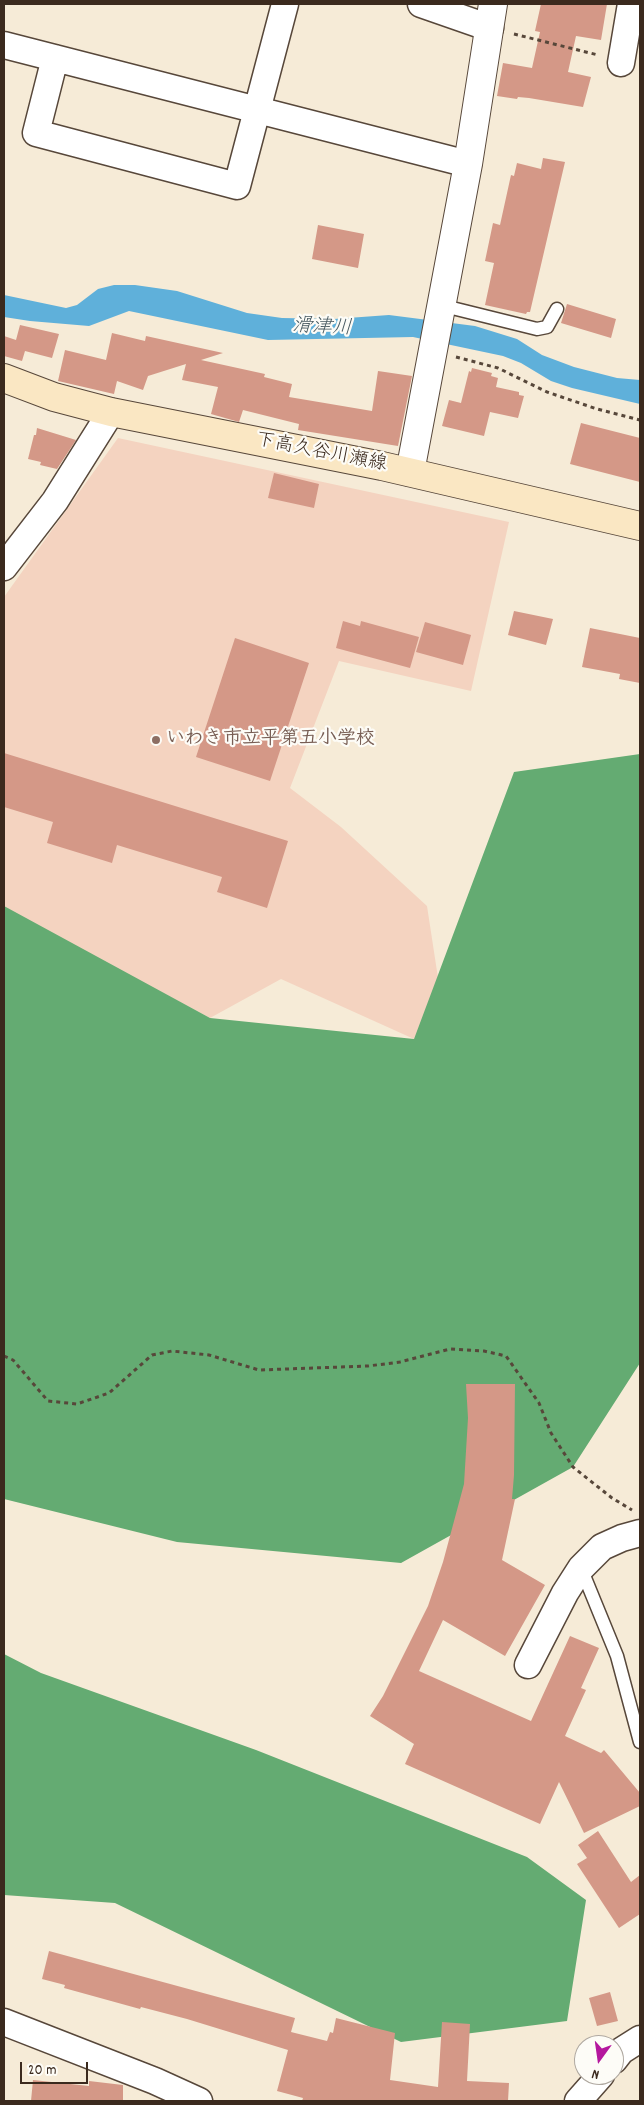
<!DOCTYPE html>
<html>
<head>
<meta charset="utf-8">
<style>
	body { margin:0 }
	#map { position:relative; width:644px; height:2105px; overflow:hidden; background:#f6ebd7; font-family:Dekko,sans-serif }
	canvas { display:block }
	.frame { position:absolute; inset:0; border:5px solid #3b2a1e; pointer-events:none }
	.north { position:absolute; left:574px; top:2035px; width:50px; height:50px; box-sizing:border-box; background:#fdfcf7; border:1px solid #afa8a0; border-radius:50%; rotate:194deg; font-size:14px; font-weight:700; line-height:20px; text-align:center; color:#3b2a1e }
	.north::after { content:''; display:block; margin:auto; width:18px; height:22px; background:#b5179e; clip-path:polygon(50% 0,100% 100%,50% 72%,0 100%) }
	.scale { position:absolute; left:20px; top:2062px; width:68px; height:22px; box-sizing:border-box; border:2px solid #3b2a1e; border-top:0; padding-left:6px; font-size:15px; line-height:18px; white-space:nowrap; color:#3b2a1e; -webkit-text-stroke:4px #fdfcf7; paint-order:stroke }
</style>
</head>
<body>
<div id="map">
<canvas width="644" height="2105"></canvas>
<div class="frame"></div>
<div class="north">N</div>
<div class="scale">20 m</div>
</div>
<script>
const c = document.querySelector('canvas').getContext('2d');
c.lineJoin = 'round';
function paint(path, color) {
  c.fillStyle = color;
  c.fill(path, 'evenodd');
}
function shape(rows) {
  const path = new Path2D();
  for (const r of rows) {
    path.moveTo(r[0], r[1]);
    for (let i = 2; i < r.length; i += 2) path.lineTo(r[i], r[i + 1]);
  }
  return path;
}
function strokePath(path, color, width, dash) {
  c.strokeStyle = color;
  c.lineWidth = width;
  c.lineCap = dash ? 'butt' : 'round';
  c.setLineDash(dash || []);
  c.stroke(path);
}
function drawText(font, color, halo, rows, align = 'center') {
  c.font = font + ' Dekko,"Klee One",sans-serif';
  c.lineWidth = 4.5;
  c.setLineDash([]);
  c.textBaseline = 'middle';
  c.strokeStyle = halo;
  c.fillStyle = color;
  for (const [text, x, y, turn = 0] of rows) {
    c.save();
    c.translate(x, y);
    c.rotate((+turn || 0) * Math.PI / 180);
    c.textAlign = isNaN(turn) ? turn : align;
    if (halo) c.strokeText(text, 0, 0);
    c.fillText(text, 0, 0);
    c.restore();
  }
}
const built = shape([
	[118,438,509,522,471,691,339,661,290,788,341,827,427,906,440,991,414,1039,281,979,210,1018,4,909,4,597]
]);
const forest = shape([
	[640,754,640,1363,573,1467,401,1563,177,1542,4,1499,4,906,210,1018,414,1039,514,772],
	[4,1654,41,1673,256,1750,527,1857,586,1900,567,2021,401,2042,115,1903,4,1895]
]);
const water = shape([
	[114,285,135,285,177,291,247,313,282,318,334,319,389,315,475,326,517,339,542,355,574,367,617,378,640,380,640,404,572,388,551,381,521,363,503,356,413,337,268,340,129,311,89,326,30,321,4,317,4,295,66,308,77,305,98,289]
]);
const building = shape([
	[541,4,607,4,601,40,576,36,568,72,591,77,583,107,529,98,518,97,517,99,497,96,503,63,532,68,540,32,535,31],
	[543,158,565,162,530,312,527,312,526,314,485,305,494,263,485,261,493,223,500,225,511,175,514,176,517,163,541,169],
	[318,225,364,234,358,268,312,259],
	[567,304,616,319,611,338,561,323],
	[20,325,59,334,52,358,25,351,22,361,4,356,4,336,16,340],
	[112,333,145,341,146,336,223,353,201,360,265,374,264,377,292,384,289,397,372,411,378,371,412,376,398,446,298,430,299,424,243,410,239,422,211,414,218,387,182,380,186,364,148,376,143,390,117,381,114,394,58,381,65,350,106,360],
	[472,368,492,373,491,376,498,378,496,387,519,392,519,395,524,396,518,418,490,412,484,436,442,426,449,400,461,403,469,371,471,372],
	[581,423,640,438,640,482,570,464],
	[37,428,76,440,57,469,40,465,41,462,28,459,34,435,36,435],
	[274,473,319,484,314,508,268,498],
	[514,611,553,619,546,645,508,635],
	[343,621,360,626,361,621,419,637,410,668,336,648],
	[425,622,471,635,463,665,416,652],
	[590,628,640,638,640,683,619,679,620,674,582,667],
	[235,638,309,663,270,781,196,757],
	[4,753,288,841,267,908,217,892,222,877,117,845,112,863,47,843,53,822,4,807],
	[466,1384,515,1384,514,1475,512,1499,515,1499,502,1560,545,1585,505,1656,443,1620,419,1671,531,1721,570,1636,599,1648,581,1688,586,1690,565,1736,601,1753,604,1750,640,1793,640,1806,584,1833,559,1782,540,1824,405,1764,414,1744,370,1716,383,1696,428,1606,443,1562,464,1484,468,1418],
	[598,1831,631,1882,640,1875,640,1914,619,1928,577,1864,587,1858,578,1845],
	[49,1951,295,2018,291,2032,327,2041,330,2032,333,2033,336,2018,395,2033,390,2080,438,2087,442,2022,470,2024,467,2081,509,2083,508,2101,302,2101,303,2098,277,2091,288,2050,187,2019,141,2007,140,2009,64,1988,65,1985,42,1979],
	[610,1992,618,2021,597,2026,589,1998],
	[33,2080,89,2086,89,2081,123,2085,123,2101,31,2101]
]);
const path = shape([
	[514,34,598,55],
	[456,357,498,368,547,392,597,409,640,420],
	[4,1356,13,1360,48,1401,77,1404,109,1393,152,1355,172,1351,209,1355,259,1370,368,1366,400,1362,450,1349,484,1351,506,1356,539,1403,551,1433,573,1467,612,1498,632,1510]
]);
const service = shape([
	[440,305,537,329,547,327,557,309],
	[581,1568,617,1656,640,1742]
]);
const minor = shape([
	[421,4,490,28],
	[4,45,468,164],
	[55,58,36,133,237,186,285,4],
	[621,63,631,4],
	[4,567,55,501,111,412],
	[528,1665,565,1593,581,1568,602,1547,622,1538,640,1533],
	[4,2022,155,2081,199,2101],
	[614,2060,621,2051,640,2039],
	[578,2101,601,2075]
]);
const tertiary = shape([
	[410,472,468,164,493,4]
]);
const secondary = shape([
	[4,378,54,397,111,412,382,466,640,526]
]);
const markers = [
	[156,740,5,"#8d6e63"]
];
const streetNames = [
	["下高久谷川瀬線",321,454,11]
];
const educationNames = [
	["いわき市立平第五小学校",166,740]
];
const waterNames = [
	["滑津川",322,329,3]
];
paint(built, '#f4d3c0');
paint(forest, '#64ab72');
paint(water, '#5fb0da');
paint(building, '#d49887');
strokePath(service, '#57473a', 15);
strokePath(minor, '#57473a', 29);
strokePath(tertiary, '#57473a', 30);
strokePath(secondary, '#57473a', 30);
strokePath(path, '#57473a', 3, [4, 4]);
strokePath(service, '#fff', 12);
strokePath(minor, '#fff', 26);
strokePath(tertiary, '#fff', 28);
strokePath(secondary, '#fae7c3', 28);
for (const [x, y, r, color] of markers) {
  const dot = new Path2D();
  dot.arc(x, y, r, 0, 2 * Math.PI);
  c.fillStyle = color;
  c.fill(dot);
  strokePath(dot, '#fdfcf7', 2);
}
drawText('19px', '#3b2a1e', '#fdfcf7', streetNames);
drawText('bold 19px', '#785e54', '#fdfcf7', educationNames, 'left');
drawText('italic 20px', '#485960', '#fdfcf7', waterNames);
</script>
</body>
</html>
